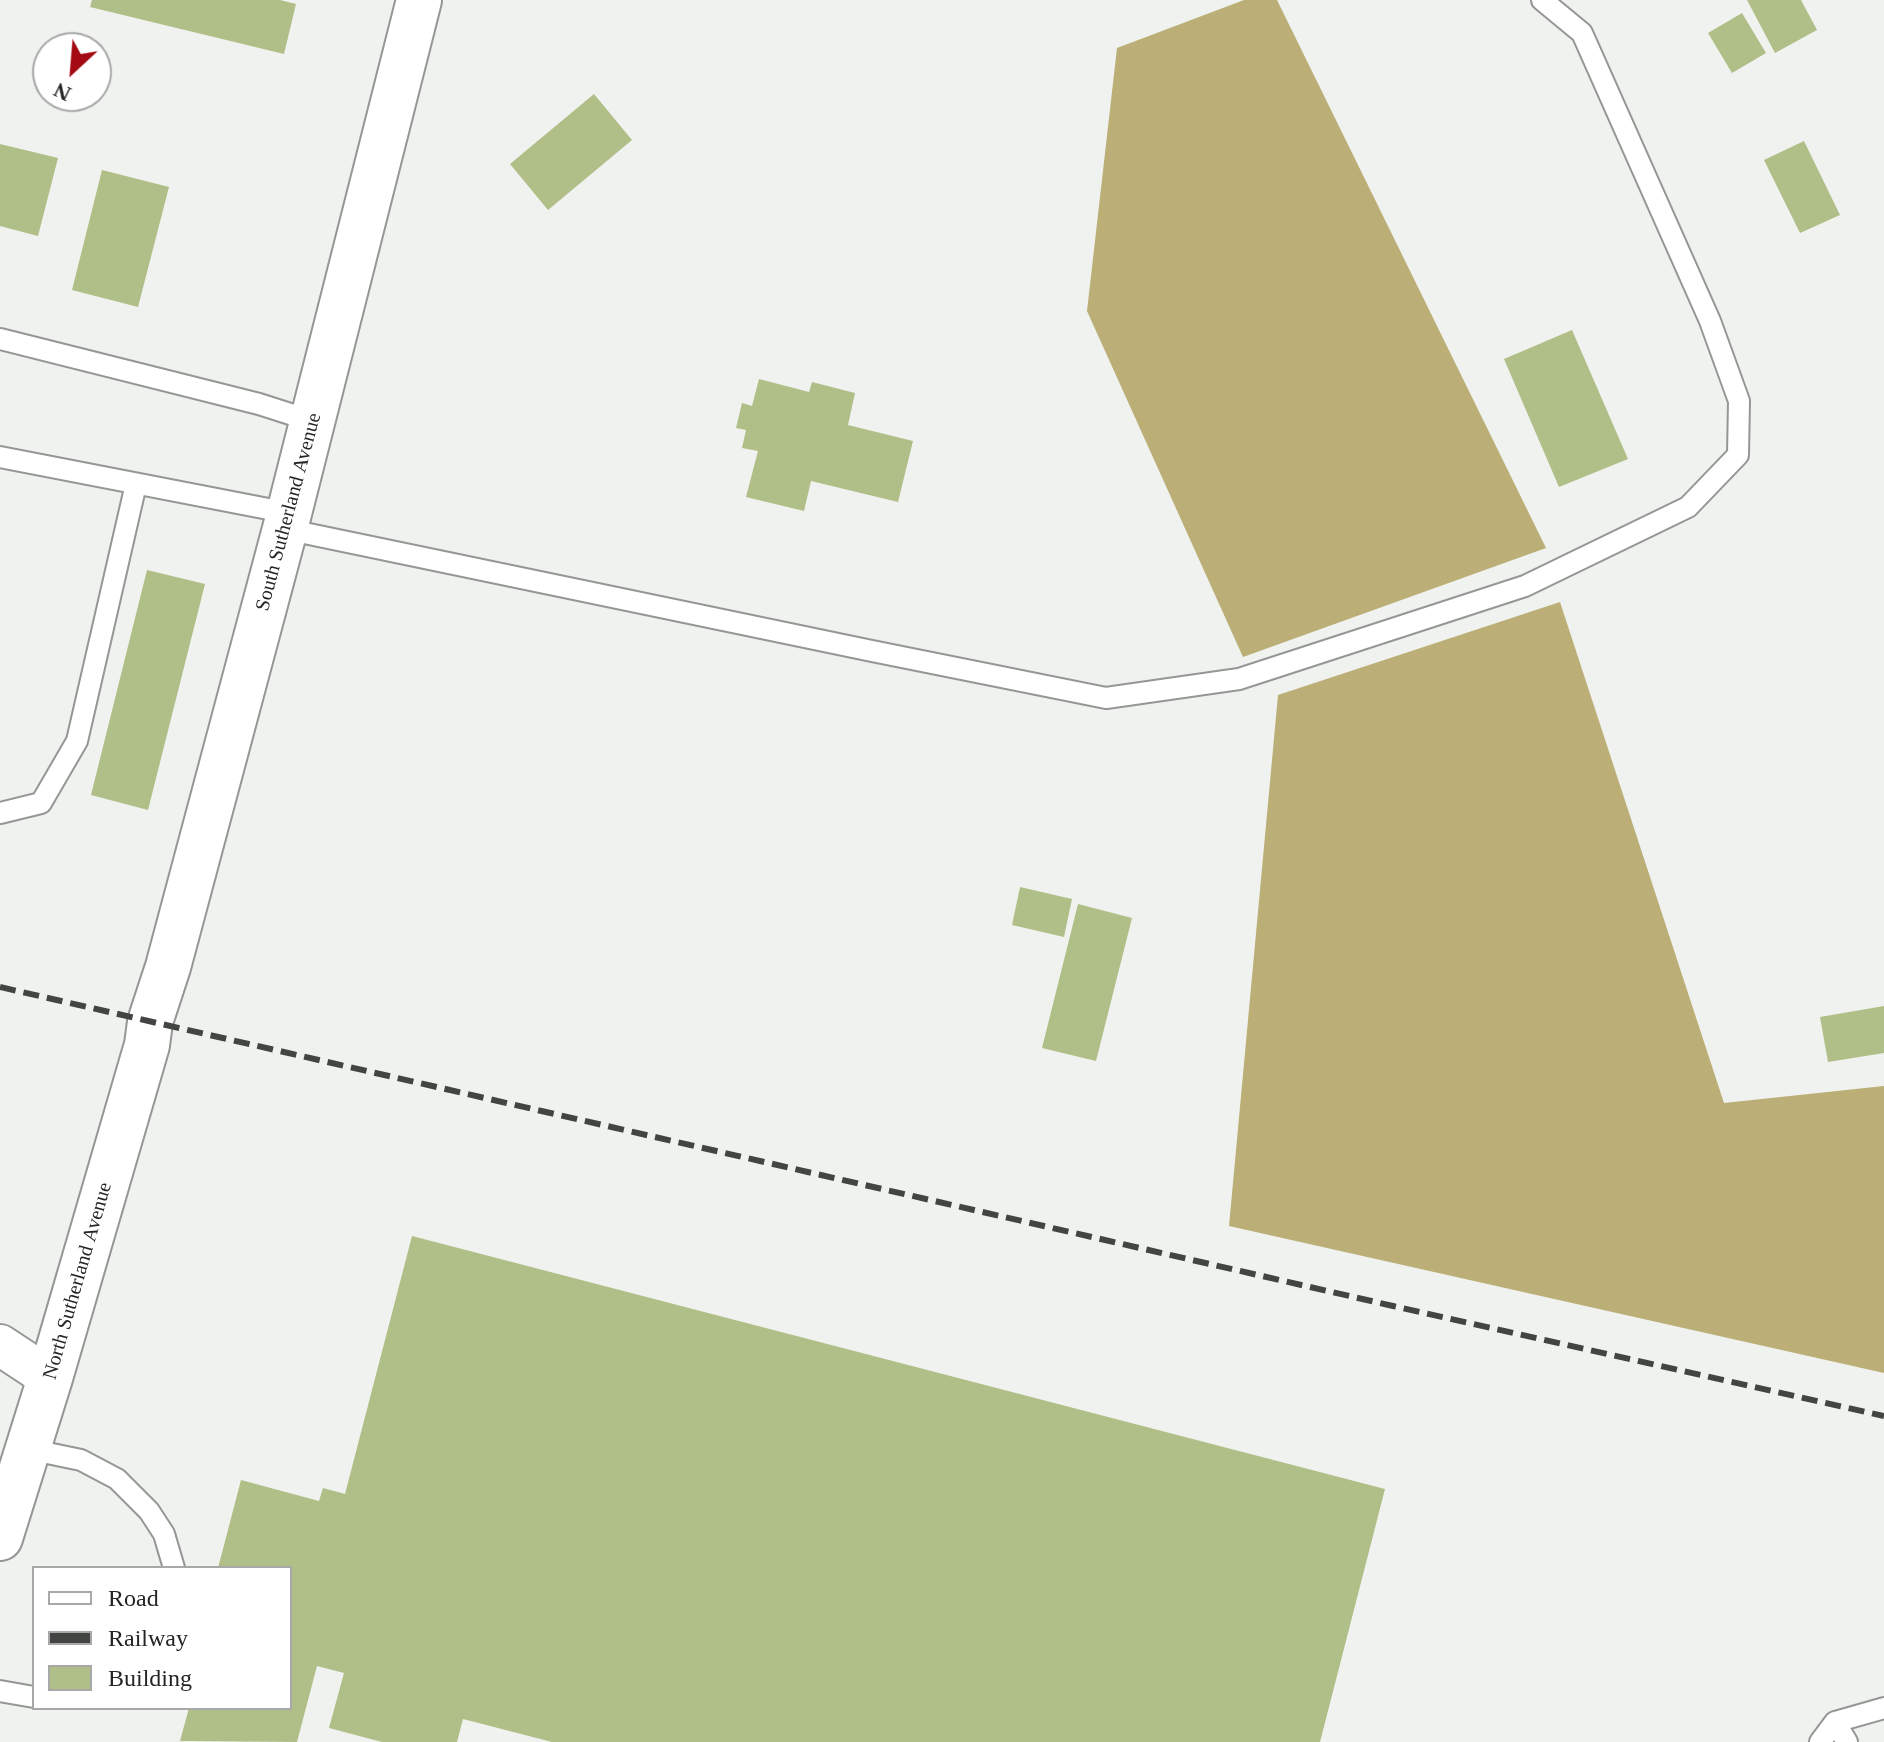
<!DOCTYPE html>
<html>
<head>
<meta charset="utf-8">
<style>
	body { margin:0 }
	#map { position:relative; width:1884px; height:1742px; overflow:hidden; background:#eff2ee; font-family:"Times New Roman",serif }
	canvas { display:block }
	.legend { position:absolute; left:32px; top:1566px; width:260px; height:144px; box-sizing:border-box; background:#fff; border:2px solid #a7a8a7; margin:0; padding:10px 14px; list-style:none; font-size:24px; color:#242524 }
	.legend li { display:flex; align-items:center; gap:16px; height:40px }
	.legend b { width:40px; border:2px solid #a7a8a7 }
	.north { position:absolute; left:32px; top:32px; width:80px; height:80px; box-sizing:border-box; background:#fff; border:2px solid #a7a8a7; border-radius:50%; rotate:206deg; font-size:22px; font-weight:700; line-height:32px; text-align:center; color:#242524 }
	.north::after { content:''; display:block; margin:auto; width:28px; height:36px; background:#a30a13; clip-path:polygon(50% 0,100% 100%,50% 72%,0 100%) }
</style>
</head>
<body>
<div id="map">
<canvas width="1884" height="1742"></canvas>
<ul class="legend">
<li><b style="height:10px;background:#fff"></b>Road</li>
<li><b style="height:10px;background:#434543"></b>Railway</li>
<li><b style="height:22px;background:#b0be87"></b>Building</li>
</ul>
<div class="north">N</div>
</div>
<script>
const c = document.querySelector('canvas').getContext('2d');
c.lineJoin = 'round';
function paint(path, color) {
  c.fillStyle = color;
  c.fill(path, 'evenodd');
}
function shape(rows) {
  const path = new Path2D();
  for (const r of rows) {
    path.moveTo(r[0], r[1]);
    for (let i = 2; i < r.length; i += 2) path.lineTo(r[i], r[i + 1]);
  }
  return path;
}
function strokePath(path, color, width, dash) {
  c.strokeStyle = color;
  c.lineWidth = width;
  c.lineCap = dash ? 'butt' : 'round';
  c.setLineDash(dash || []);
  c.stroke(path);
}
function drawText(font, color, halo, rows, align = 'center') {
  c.font = font + ' "Times New Roman",serif';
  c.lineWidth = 8;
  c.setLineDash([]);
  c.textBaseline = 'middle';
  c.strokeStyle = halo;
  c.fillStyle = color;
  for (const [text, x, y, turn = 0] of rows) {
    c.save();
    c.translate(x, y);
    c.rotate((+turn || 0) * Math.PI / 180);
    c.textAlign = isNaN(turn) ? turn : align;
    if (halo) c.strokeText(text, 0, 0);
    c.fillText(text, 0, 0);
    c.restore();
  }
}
const forest = shape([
	[1244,0,1277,0,1546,548,1243,657,1087,311,1117,48],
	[1560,602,1724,1103,1884,1086,1884,1373,1229,1226,1278,695]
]);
const building = shape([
	[92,0,280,0,296,4,284,54,90,7],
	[1747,0,1801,0,1817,30,1775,53],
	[1742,13,1766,53,1732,73,1708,33],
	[594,94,632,140,548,210,510,164],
	[1804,141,1840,215,1800,233,1764,160],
	[0,144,58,158,38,236,0,226],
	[102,170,169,187,138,307,72,290],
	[1572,330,1628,459,1559,487,1504,359],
	[759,379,809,392,812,382,855,393,848,425,913,441,898,502,811,481,804,511,746,497,758,451,742,448,746,430,736,428,742,403,752,406],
	[147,570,205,584,148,810,91,795],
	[1020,887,1072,899,1064,937,1012,925],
	[1078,904,1132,918,1096,1061,1042,1048],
	[1884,1006,1884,1053,1828,1062,1820,1017],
	[412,1236,1385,1489,1320,1742,552,1742,463,1719,457,1742,382,1742,329,1728,344,1673,317,1666,297,1742,180,1741,189,1708,290,1708,290,1568,218,1568,241,1480,319,1501,323,1488,345,1494]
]);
const service = shape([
	[0,339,259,404,312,421],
	[0,457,289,513],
	[285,529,872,651,1106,698,1239,679,1525,586,1688,507,1738,455,1739,401,1710,321,1582,33,1542,0],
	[0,813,41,803,77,741,136,484],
	[28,1449,81,1460,117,1479,149,1511,164,1534,174,1568],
	[0,1691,34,1697],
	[1835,1722,1847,1742],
	[1820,1742,1835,1722,1884,1708]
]);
const minor = shape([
	[0,1345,50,1378]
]);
const tertiary = shape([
	[0,1538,50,1378,147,1045,150,1022,168,967,285,529,419,0]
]);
const rail = shape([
	[0,987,1393,1306,1884,1416]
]);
const streetNames = [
	["South Sutherland Avenue",289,512,-75],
	["North Sutherland Avenue",78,1281,-74]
];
paint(forest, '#bbae76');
paint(building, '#b0be87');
strokePath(service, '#949794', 24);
strokePath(minor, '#949794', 44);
strokePath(tertiary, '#949794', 48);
strokePath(service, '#fff', 20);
strokePath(minor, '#fff', 40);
strokePath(tertiary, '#fff', 44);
strokePath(rail, '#434543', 6, [16, 8]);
drawText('20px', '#242524', '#fff', streetNames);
</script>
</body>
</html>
